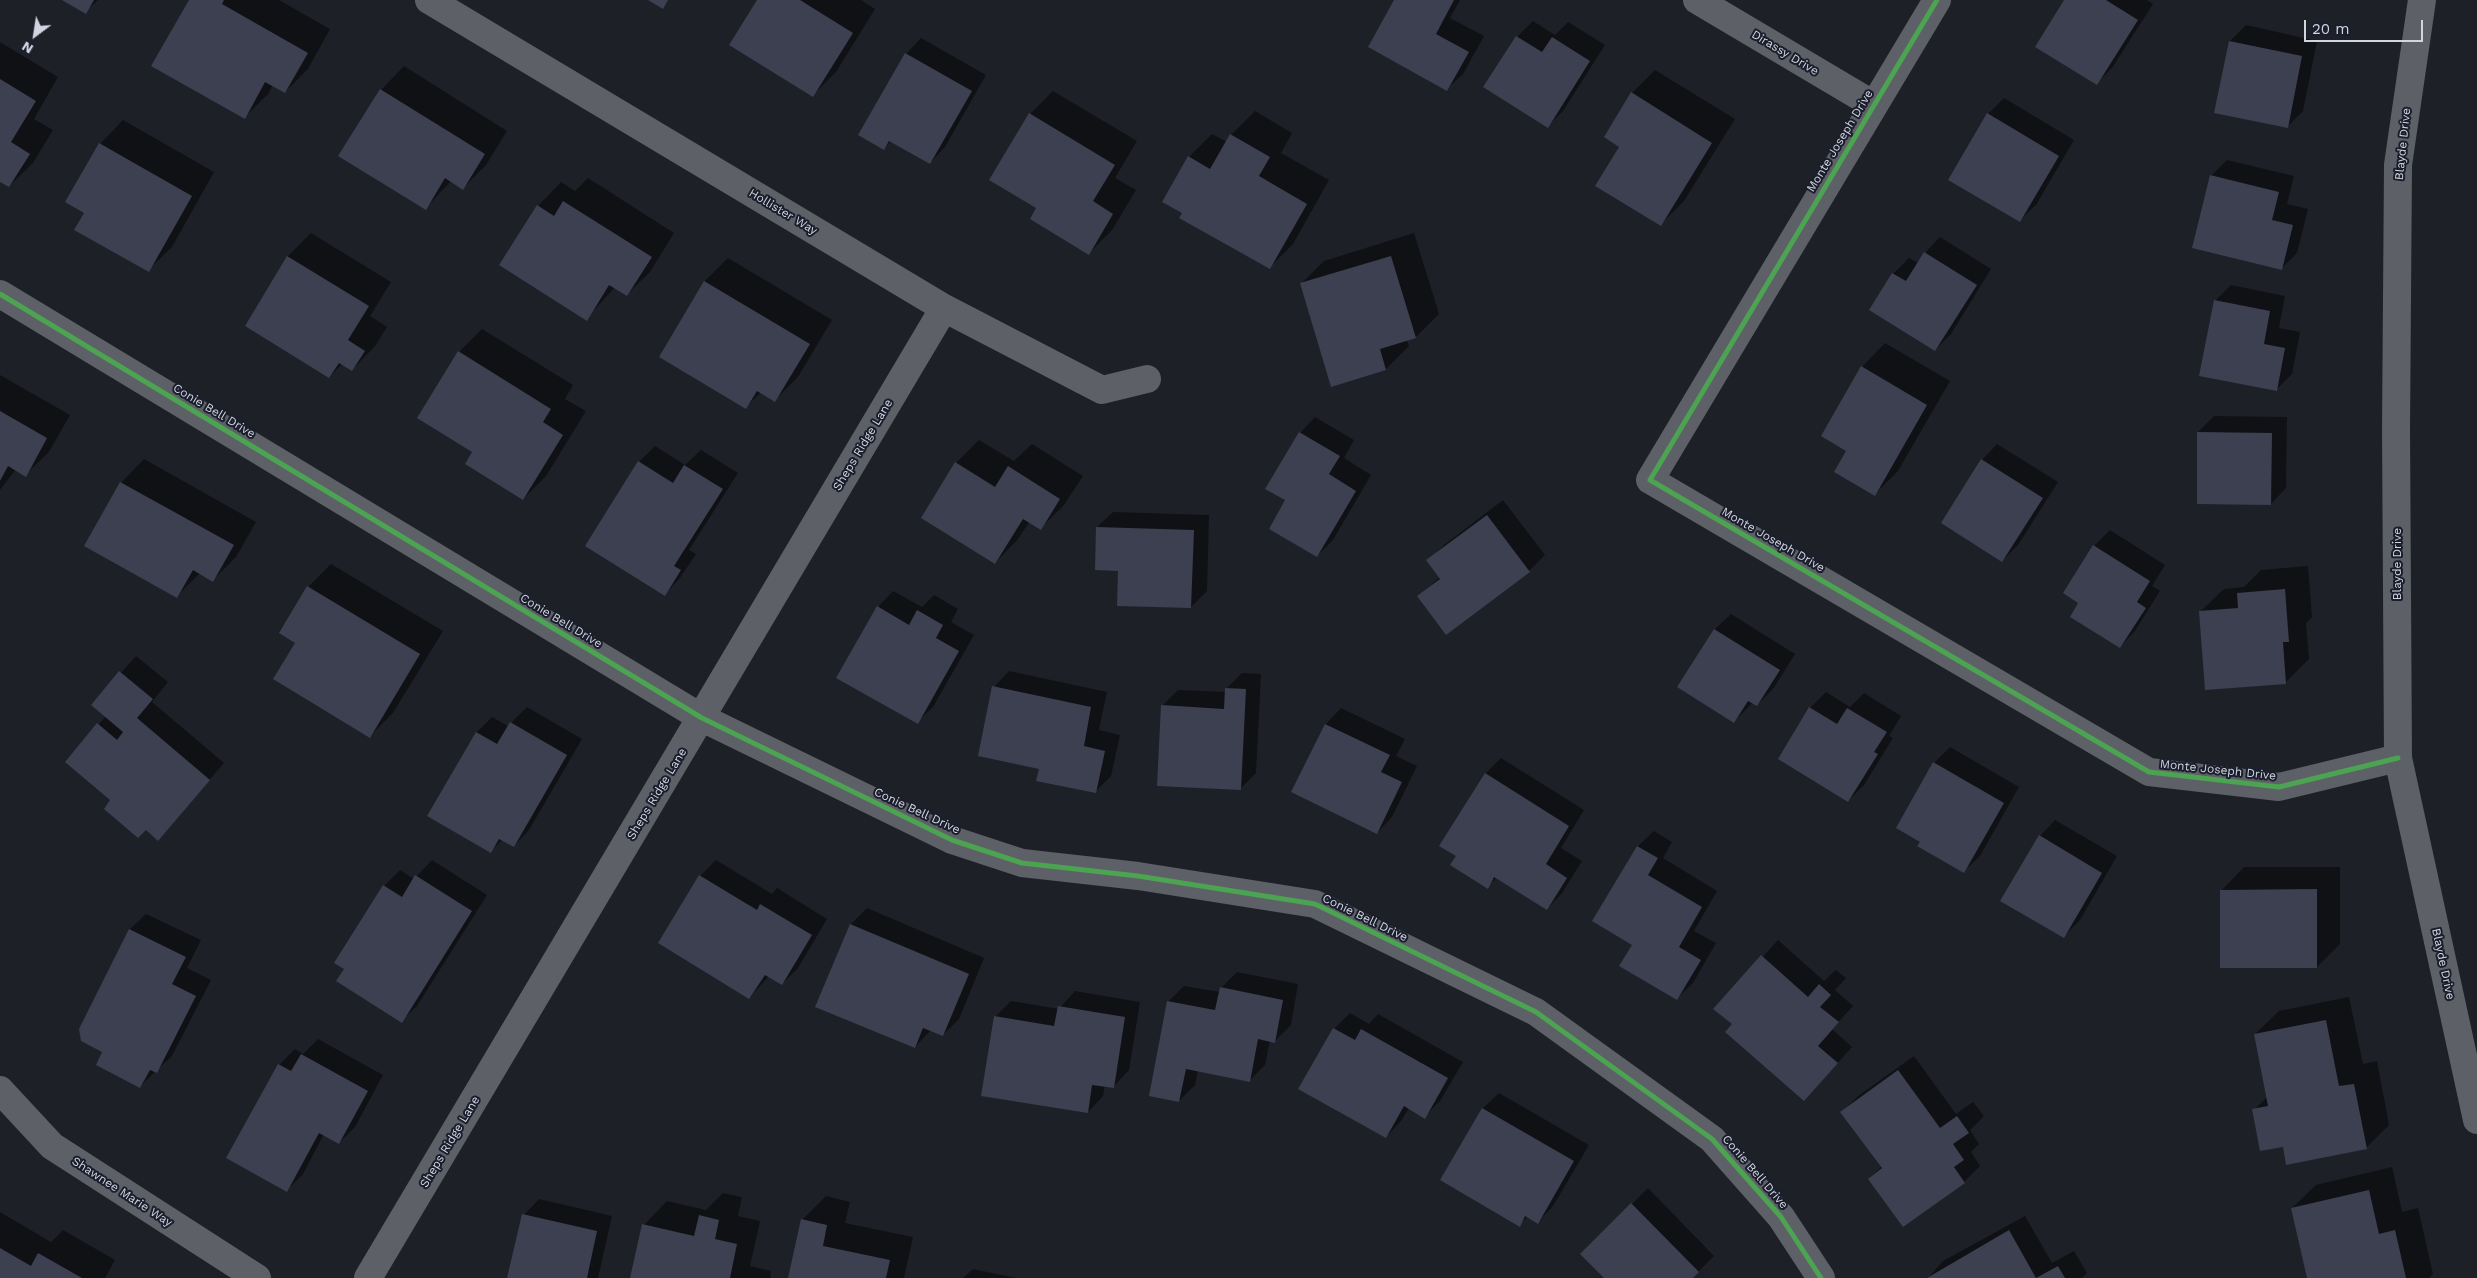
<!DOCTYPE html>
<style>
body{margin:0}
#map{position:relative;width:2477px;height:1278px;overflow:hidden;background:#1e2028;font-family:"Work Sans",sans-serif}
canvas{display:block}
.north{position:absolute;left:10px;top:10px;width:50px;height:50px;-webkit-text-stroke:4px #1a1e2c;paint-order:stroke;rotate:211deg;font-size:14px;font-weight:700;line-height:20px;text-align:center;color:#d2d5df}
.north::after{content:'';display:block;margin:auto;width:18px;height:22px;background:#d2d5df;clip-path:polygon(50% 0,100% 100%,50% 72%,0 100%)}
.scale{position:absolute;left:2304px;top:20px;width:119px;height:22px;box-sizing:border-box;border:2px solid #d2d5df;border-top:0;padding-left:6px;font-size:15px;line-height:18px;white-space:nowrap;color:#d2d5df;-webkit-text-stroke:4px #1a1e2c;paint-order:stroke}
</style>
<div id="map">
<canvas width="2477" height="1278"></canvas>
<div class="north">N</div>
<div class="scale">20 m</div>
</div>
<script>
const ctx = document.querySelector('canvas').getContext('2d');
ctx.lineJoin = 'round';
function paint(path, color) { ctx.fillStyle = color; ctx.fill(path, 'evenodd'); }
const toPath = rows => new Path2D(rows.map(r => 'M' + r).join(''));
function trace(path, color, width, dash) { ctx.strokeStyle = color; ctx.lineWidth = width; ctx.lineCap = dash ? 'butt' : 'round'; ctx.setLineDash(dash || []); ctx.stroke(path); }
function write(font, color, halo, rows, align = 'center') {
  ctx.font = font + ' "Work Sans",sans-serif'; ctx.lineWidth = 4; ctx.setLineDash([]); ctx.textBaseline = 'middle'; ctx.strokeStyle = halo; ctx.fillStyle = color; for (const [text, x, y, turn = 0] of rows) {
    ctx.save(); ctx.translate(x, y); ctx.rotate((+turn || 0) * Math.PI / 180); ctx.textAlign = isNaN(turn) ? turn : align; if (halo) ctx.strokeText(text, 0, 0); ctx.fillText(text, 0, 0); ctx.restore();
  }
}
paint(toPath([
 [65,0,98,0,85,12],
 [190,0,279,0,330,29,308,69,285,92,273,85,268,94,245,117],
 [759,0,861,0,875,9,836,72,813,95],
 [1396,0,1460,0,1450,18,1484,36,1463,74,1447,89],
 [2065,0,2147,0,2153,4,2112,68,2096,84],
 [1533,21,1555,35,1568,22,1605,45,1563,111,1547,127,1517,37],
 [2246,25,2317,41,2303,111,2287,127,2230,41],
 [921,38,986,75,945,147,930,163,891,141,884,149,906,54],
 [0,42,58,77,34,119,53,130,33,163,9,186,0,180],
 [404,66,507,131,486,165,463,188,451,181,425,209,381,90],
 [1655,70,1735,119,1684,201,1661,224,1632,93],
 [1053,91,1137,141,1115,178,1136,190,1112,230,1089,253,1038,208,1030,114],
 [2004,98,2074,140,2036,205,2020,220,1988,114],
 [1255,111,1292,133,1281,153,1329,180,1293,244,1269,268,1184,213,1189,157,1212,134,1227,142,1231,135],
 [123,120,214,172,172,247,148,270,85,212,67,202,100,144],
 [2227,160,2294,176,2287,204,2308,209,2297,253,2281,269,2211,176],
 [588,178,674,233,650,272,626,295,615,287,586,319,538,206,561,182,575,191],
 [311,233,391,282,370,316,387,327,375,346,352,370,342,364,329,377,246,325,288,256],
 [1414,233,1439,314,1416,337,1407,340,1409,346,1386,369,1301,284,1324,261],
 [1940,237,1991,269,1951,334,1935,350,1871,310,1893,274,1909,258,1918,263,1925,253],
 [728,258,832,320,798,377,775,400,761,392,746,407,660,357,705,281],
 [2231,285,2285,296,2279,328,2300,332,2292,374,2276,390,2215,301],
 [482,329,573,385,565,399,586,411,546,476,523,499,474,451,459,352],
 [1885,343,1950,381,1898,471,1875,494,1848,450,1823,435,1862,367],
 [0,375,70,415,49,452,25,475,16,469,0,490],
 [2214,416,2287,417,2286,488,2271,504,2198,432],
 [1315,417,1354,440,1344,458,1371,475,1333,540,1317,556,1287,500,1300,433],
 [979,440,1014,461,1032,444,1083,476,1064,505,1041,528,1030,521,1018,539,995,563,956,463],
 [1997,444,2058,482,2018,545,2002,561,1982,460],
 [655,446,685,465,701,450,738,473,689,550,696,554,680,578,665,594,639,462],
 [144,459,256,522,236,557,213,580,200,573,177,596,121,483],
 [1503,500,1545,555,1529,571,1418,597,1440,577,1428,561,1444,545],
 [1113,512,1209,515,1207,591,1191,607,1119,570,1097,527],
 [2110,530,2165,565,2152,586,2160,591,2135,631,2120,647,2080,602,2064,593,2094,546],
 [331,564,443,631,393,713,370,736,297,642,308,587],
 [2308,566,2312,617,2306,623,2309,659,2286,682,2200,612,2224,589,2244,587,2261,570],
 [893,591,922,607,934,595,958,609,951,622,974,635,933,707,917,722,878,607],
 [1731,614,1795,654,1773,689,1757,705,1753,702,1734,722,1679,687,1715,629],
 [136,656,168,682,152,702,224,763,158,839,67,762,106,716,92,705],
 [1009,671,1107,692,1099,730,1120,735,1111,776,1095,792,1040,768,994,687],
 [1242,673,1261,674,1256,773,1240,789,1162,706,1178,690,1226,692,1226,689],
 [1826,692,1850,707,1864,693,1901,716,1889,736,1893,738,1864,785,1848,801,1810,708],
 [527,707,582,739,529,830,514,846,503,839,490,852,477,732,492,717,508,726],
 [1341,708,1405,739,1396,756,1417,766,1392,817,1377,833,1293,791,1326,724],
 [1950,747,2019,787,1980,856,1964,871,1921,841,1897,827,1934,763],
 [1501,758,1584,810,1561,848,1582,861,1562,893,1547,909,1497,877,1487,887,1458,856,1485,774],
 [2055,820,2117,856,2080,920,2064,936,2040,836],
 [1654,831,1672,842,1663,858,1717,891,1694,931,1716,943,1693,983,1677,998,1634,945,1594,921,1638,846],
 [432,860,487,895,417,1006,401,1021,336,962,384,886,400,870,414,879],
 [716,860,772,894,777,888,827,919,798,968,782,984,769,976,749,998,700,876],
 [2244,867,2340,867,2340,944,2317,967,2221,891],
 [867,908,984,958,959,1019,943,1035,931,1030,915,1047,817,1006,851,924],
 [146,914,201,940,187,968,211,980,172,1056,140,1086,80,1029,130,929],
 [1778,940,1824,981,1836,970,1846,978,1835,990,1853,1006,1832,1029,1852,1047,1804,1100,1733,1024,1715,1009],
 [1237,972,1298,984,1291,1025,1275,1041,1270,1040,1265,1065,1249,1081,1198,1070,1195,1085,1179,1101,1168,1002,1184,986,1220,992,1221,988],
 [1075,991,1140,1002,1129,1070,1114,1086,1105,1085,1103,1096,1088,1112,995,1017,1011,1001,1059,1009],
 [2349,997,2363,1064,2377,1061,2389,1125,2366,1148,2284,1145,2254,1110,2268,1096,2255,1034,2279,1011],
 [1350,1013,1369,1024,1378,1014,1463,1062,1440,1101,1424,1117,1409,1108,1401,1121,1386,1137,1334,1029],
 [318,1039,383,1075,355,1127,339,1143,324,1134,303,1174,287,1190,279,1065,295,1049,303,1054],
 [1914,1056,1956,1114,1973,1102,1984,1116,1970,1130,1979,1144,1971,1152,1980,1166,1964,1182,1869,1179,1882,1166,1842,1112,1858,1096],
 [1499,1093,1589,1145,1553,1206,1538,1222,1528,1216,1519,1225,1441,1180,1483,1108],
 [2392,1167,2402,1212,2418,1208,2433,1274,2429,1278,2308,1278,2292,1208,2316,1185],
 [1648,1188,1714,1256,1692,1278,1605,1278,1582,1254],
 [723,1193,742,1197,738,1216,760,1221,750,1266,771,1271,770,1278,632,1278,644,1225,667,1201,706,1210],
 [826,1196,850,1202,845,1223,913,1237,904,1278,789,1278,802,1220],
 [539,1199,612,1216,598,1278,509,1278,524,1215],
 [0,1212,51,1242,63,1230,115,1260,105,1278,0,1278],
 [2025,1216,2052,1263,2074,1251,2087,1273,2082,1278,1928,1278,1943,1261],
 [973,1269,1016,1278,963,1278]
]), '#0007');
paint(toPath([
 [62,0,94,0,86,14],
 [189,0,224,0,222,4,308,53,285,93,265,82,245,119,151,66],
 [648,0,668,0,663,9],
 [757,0,800,0,853,33,813,97,729,45],
 [1394,0,1454,0,1436,34,1469,52,1447,91,1368,47],
 [2064,0,2106,0,2138,20,2097,85,2035,47],
 [1516,36,1542,52,1552,37,1590,61,1548,128,1483,87],
 [2229,41,2302,56,2288,128,2214,113],
 [905,53,972,91,930,164,889,141,884,150,858,135],
 [0,79,36,101,11,142,30,154,9,187,0,182],
 [380,89,485,154,463,190,445,178,426,210,338,156],
 [1631,92,1712,143,1661,226,1595,186,1619,147,1604,137],
 [1029,113,1115,165,1093,201,1113,214,1089,255,1030,219,1036,208,989,180],
 [1987,113,2059,156,2020,222,1948,180],
 [1230,134,1270,157,1259,176,1307,204,1270,269,1179,218,1182,213,1162,202,1188,156,1210,169],
 [99,143,192,196,149,272,74,230,84,213,65,202],
 [2210,175,2279,192,2272,220,2293,225,2282,270,2192,248],
 [563,201,652,257,627,296,609,285,587,321,499,265,537,205,554,216],
 [1924,252,1977,285,1935,351,1869,310,1892,273,1906,281],
 [287,256,369,306,348,340,365,351,352,371,339,363,329,378,245,326],
 [1391,256,1416,338,1380,349,1386,370,1331,387,1300,283],
 [704,281,810,344,775,402,757,391,746,409,659,357],
 [2214,300,2270,311,2264,344,2285,348,2277,391,2199,376],
 [458,351,551,409,543,422,563,435,523,500,465,464,472,452,417,418],
 [1861,366,1927,405,1875,496,1834,472,1846,451,1821,436],
 [0,411,47,438,26,477,8,466,0,481],
 [1299,432,1340,456,1329,474,1356,491,1317,557,1269,529,1285,500,1265,489],
 [2197,432,2272,433,2271,505,2197,504],
 [1981,459,2043,498,2002,562,1941,523],
 [638,461,673,483,684,465,723,489,674,566,681,570,665,596,585,546],
 [955,462,995,487,1008,466,1060,499,1041,530,1023,519,995,564,921,518],
 [120,482,234,545,213,582,193,570,177,598,84,546],
 [1487,515,1530,572,1446,635,1417,596,1440,579,1426,560],
 [1096,527,1194,530,1191,608,1117,606,1118,571,1095,570],
 [2093,545,2150,581,2137,602,2146,608,2120,648,2070,617,2078,603,2063,593],
 [307,586,420,654,370,738,273,679,295,643,279,633],
 [2285,589,2289,642,2283,642,2286,684,2205,690,2199,611,2238,608,2237,593],
 [877,606,909,625,917,610,943,625,936,638,959,651,918,724,836,678],
 [1714,629,1780,670,1757,706,1748,701,1734,723,1677,687],
 [119,671,153,699,137,718,210,780,158,841,146,830,138,838,104,809,110,800,65,762,97,723,117,740,123,732,91,705],
 [992,686,1091,707,1084,746,1105,751,1096,793,1036,781,1039,769,978,756],
 [1225,688,1246,689,1241,790,1157,786,1161,705,1224,709],
 [1809,707,1837,724,1847,708,1887,732,1874,752,1878,754,1848,802,1778,759],
 [510,722,567,755,514,847,499,839,491,853,427,816,476,732,497,744],
 [1325,724,1390,755,1381,772,1402,782,1377,834,1291,792],
 [1933,762,2004,803,1964,873,1917,846,1920,842,1896,828],
 [1485,773,1569,826,1546,864,1567,878,1547,910,1494,877,1488,889,1450,865,1456,856,1439,846],
 [2039,835,2102,873,2064,938,2000,901],
 [1637,846,1658,858,1648,875,1702,907,1679,947,1701,960,1677,1000,1619,966,1632,945,1592,921],
 [415,875,472,911,402,1023,336,981,344,969,334,963,383,885,402,897],
 [699,875,757,910,760,904,812,935,782,985,765,975,749,999,658,943],
 [2317,889,2317,968,2220,968,2220,890],
 [850,924,969,974,943,1036,923,1028,915,1048,815,1007],
 [129,929,186,957,172,984,196,996,157,1073,150,1070,140,1088,96,1065,102,1052,81,1041,79,1029],
 [1761,955,1808,997,1819,984,1831,995,1820,1007,1839,1022,1818,1046,1838,1063,1804,1101,1725,1032,1732,1024,1713,1009],
 [1220,987,1283,1000,1275,1043,1258,1039,1250,1082,1186,1069,1179,1102,1149,1096,1167,1001,1215,1010],
 [1058,1006,1125,1017,1114,1088,1092,1085,1088,1113,981,1096,994,1016,1054,1026],
 [2326,1020,2339,1086,2354,1084,2367,1149,2286,1165,2283,1147,2260,1151,2252,1109,2268,1106,2254,1034],
 [1333,1028,1355,1040,1361,1029,1448,1078,1425,1119,1404,1106,1386,1138,1298,1089],
 [301,1054,368,1091,339,1144,319,1133,287,1192,226,1158,278,1064,291,1071],
 [1898,1070,1940,1128,1957,1116,1969,1133,1953,1144,1964,1160,1954,1167,1965,1183,1903,1227,1868,1179,1882,1168,1840,1112],
 [1482,1108,1574,1161,1538,1224,1525,1216,1520,1227,1440,1180],
 [2369,1190,2379,1234,2395,1230,2406,1278,2307,1278,2291,1208],
 [1631,1203,1699,1272,1693,1278,1604,1278,1580,1254],
 [522,1214,597,1231,587,1278,507,1278],
 [699,1215,719,1220,715,1239,737,1244,730,1278,630,1278,642,1224,694,1236],
 [801,1219,827,1225,823,1246,890,1260,886,1278,788,1278],
 [2009,1230,2036,1278,2058,1266,2065,1278,1927,1278],
 [0,1248,31,1266,38,1253,82,1278,0,1278]
]), '#3c4050');
trace(toPath([
 [429,0,944,308,1102,390,1147,379],
 [1697,0,1874,105],
 [1937,0,1650,480,2149,772,2279,787,2398,758],
 [2422,0,2398,165,2396,430,2398,758,2477,1120],
 [0,294,702,718,952,840,1022,863,1138,876,1315,904,1536,1012,1712,1139,1781,1217,1821,1278],
 [0,1090,52,1146,257,1278],
 [368,1278,944,308]
]), '#5d6066', 28);
trace(toPath([
 [1937,0,1650,480,2149,772,2279,787,2398,758],
 [0,294,702,718,952,840,1022,863,1138,876,1315,904,1536,1012,1712,1139,1781,1217,1821,1278]
]), '#4ca352', 5);
write('12px', '#d2d5df', '#1a1e2c', [
 ["Dirassy Drive",1785,53,31],
 ["Monte Joseph Drive",1840,141,-59],
 ["Blayde Drive",2403,144,-84],
 ["Hollister Way",783,212,31],
 ["Conie Bell Drive",214,411,31],
 ["Sheps Ridge Lane",863,445,-59],
 ["Monte Joseph Drive",1773,540,30],
 ["Blayde Drive",2397,564,-90],
 ["Conie Bell Drive",561,621,31],
 ["Monte Joseph Drive",2218,770,6],
 ["Sheps Ridge Lane",657,794,-59],
 ["Conie Bell Drive",917,811,25],
 ["Conie Bell Drive",1365,918,26],
 ["Blayde Drive",2443,964,78],
 ["Sheps Ridge Lane",450,1142,-59],
 ["Conie Bell Drive",1755,1172,49],
 ["Shawnee Marie Way",122,1192,33]
]);
</script>
